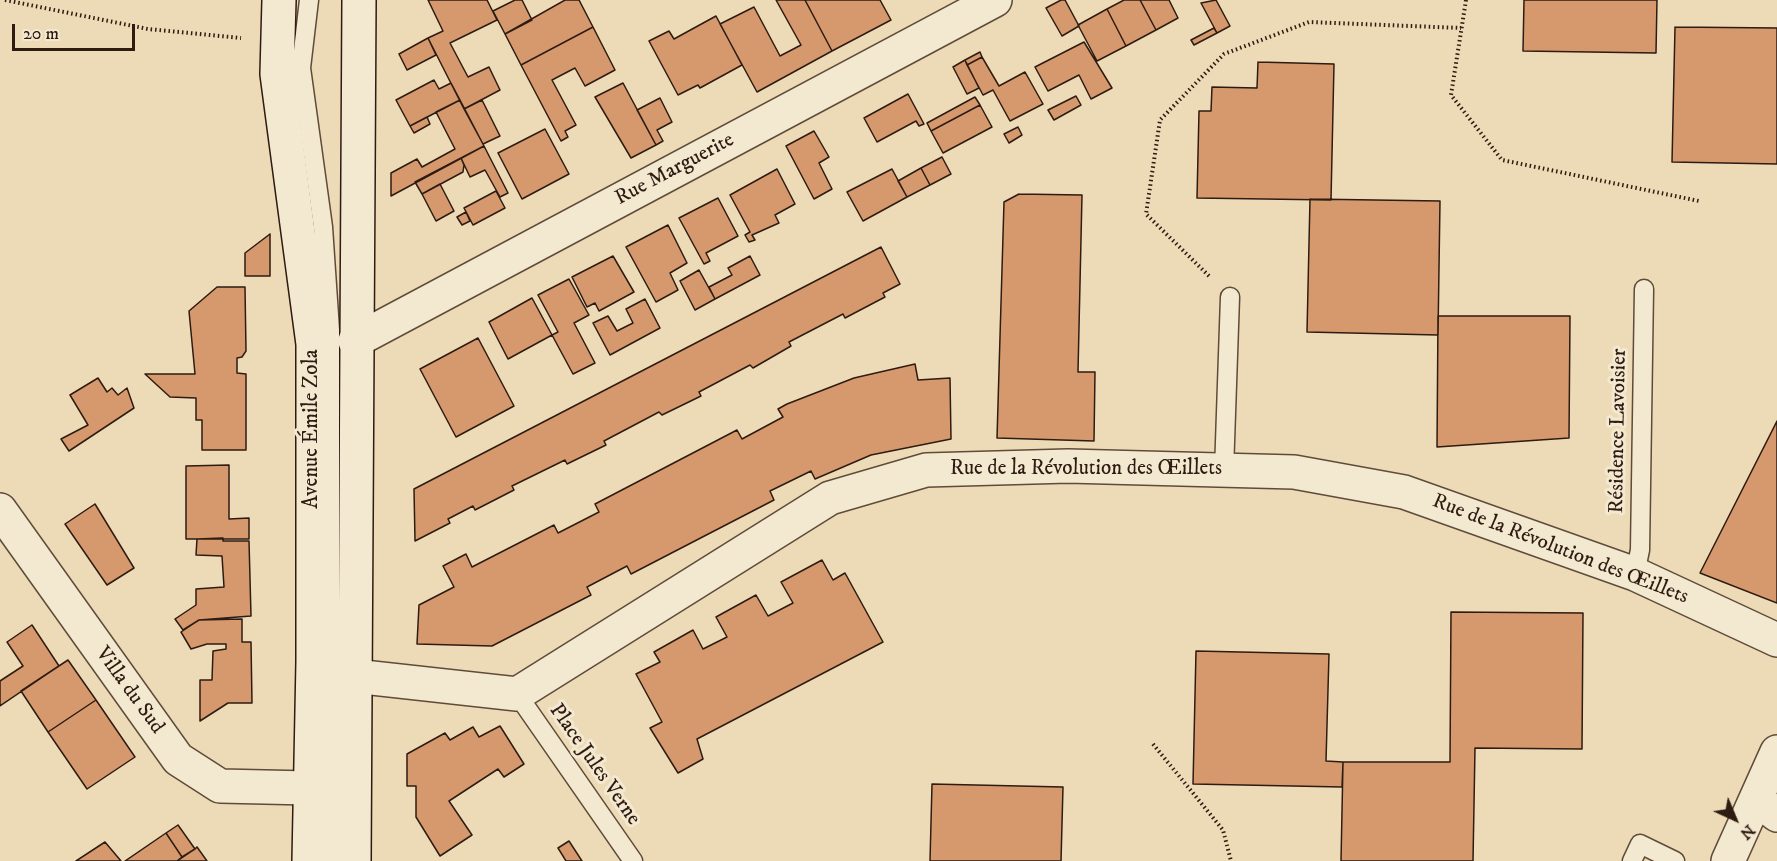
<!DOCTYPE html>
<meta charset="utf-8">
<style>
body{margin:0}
#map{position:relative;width:1777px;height:861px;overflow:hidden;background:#eddbb7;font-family:"IM FELL DW Pica",serif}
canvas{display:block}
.north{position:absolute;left:1705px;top:789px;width:60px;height:60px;-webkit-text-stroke:4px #f3e8d0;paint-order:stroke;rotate:136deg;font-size:16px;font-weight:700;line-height:24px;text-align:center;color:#2e1b11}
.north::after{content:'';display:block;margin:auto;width:21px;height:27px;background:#2e1b11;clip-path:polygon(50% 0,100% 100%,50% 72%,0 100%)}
.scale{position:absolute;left:12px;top:24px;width:123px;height:27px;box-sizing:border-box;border:3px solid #2e1b11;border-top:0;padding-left:8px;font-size:18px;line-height:21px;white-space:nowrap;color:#2e1b11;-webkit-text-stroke:4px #f3e8d0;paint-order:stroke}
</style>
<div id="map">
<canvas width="1777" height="861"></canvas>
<div class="north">N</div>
<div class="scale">20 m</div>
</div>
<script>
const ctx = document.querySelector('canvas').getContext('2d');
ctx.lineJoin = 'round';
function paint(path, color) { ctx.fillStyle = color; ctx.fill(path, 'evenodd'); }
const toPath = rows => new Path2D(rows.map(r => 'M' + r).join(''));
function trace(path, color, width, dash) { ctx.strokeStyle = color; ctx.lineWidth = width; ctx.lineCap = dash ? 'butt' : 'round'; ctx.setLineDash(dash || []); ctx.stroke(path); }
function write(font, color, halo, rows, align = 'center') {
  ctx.font = font + ' "IM FELL DW Pica",serif'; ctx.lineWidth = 6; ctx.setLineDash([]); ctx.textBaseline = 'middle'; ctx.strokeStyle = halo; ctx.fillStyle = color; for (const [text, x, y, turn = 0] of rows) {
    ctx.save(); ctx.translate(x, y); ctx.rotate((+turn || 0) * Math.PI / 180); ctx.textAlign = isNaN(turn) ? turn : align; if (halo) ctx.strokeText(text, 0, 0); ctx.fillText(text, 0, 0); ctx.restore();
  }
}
const building = toPath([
 [428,0,487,0,497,20,450,43,468,77,489,67,500,90,464,109,428,38,443,31,428,0],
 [515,0,522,0,532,20,505,34,493,11,515,0],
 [565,0,579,0,593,27,521,65,505,34,565,0],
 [776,0,805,0,832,51,757,92,720,24,754,7,780,56,801,45,776,0],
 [805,0,880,0,891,20,832,51,805,0],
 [1061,0,1065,0,1079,26,1062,36,1046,8,1061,0],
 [1124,0,1140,0,1156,30,1126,46,1107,9,1124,0],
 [1140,0,1169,0,1178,18,1156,30,1140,0],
 [1216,0,1230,26,1217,33,1201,3,1216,0],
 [1524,0,1657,0,1656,53,1523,51,1524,0],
 [1107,9,1126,46,1097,61,1078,25,1107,9],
 [716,16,742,65,700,88,698,85,678,95,649,41,669,31,674,39,716,16],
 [593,27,615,70,585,86,575,68,552,80,576,125,565,131,568,137,561,141,521,65,593,27],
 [1675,27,1777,28,1777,164,1672,162,1675,27],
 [1214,28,1217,33,1194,45,1191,40,1214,28],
 [428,38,436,55,407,70,399,54,428,38],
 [1084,42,1112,88,1091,99,1079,75,1048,91,1035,67,1084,42],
 [980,52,982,57,967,65,965,60,980,52],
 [982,57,999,86,1025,72,1043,104,1010,121,993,90,983,95,967,65,982,57],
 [965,60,979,88,967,94,953,67,965,60],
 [1258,62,1334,64,1331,200,1197,198,1199,111,1211,111,1212,87,1257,88,1258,62],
 [434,80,439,89,451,83,460,100,410,126,396,100,434,80],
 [623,83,656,145,631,158,595,97,623,83],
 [908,94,924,124,919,126,916,121,877,142,864,118,908,94],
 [1076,96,1081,105,1054,120,1048,110,1076,96],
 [975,97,980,105,931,131,927,123,975,97],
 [660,98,672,122,657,130,663,141,656,145,637,110,660,98],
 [460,100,484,146,391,196,391,173,417,159,422,167,455,149,436,112,460,100],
 [482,100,500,136,483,144,464,109,482,100],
 [980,105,992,127,943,153,931,131,980,105],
 [427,117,430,124,414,133,410,126,427,117],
 [1018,127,1022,135,1009,143,1004,134,1018,127],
 [545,129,569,174,522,199,498,153,545,129],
 [814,131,829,157,819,163,832,189,814,199,786,146,814,131],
 [484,146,508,193,500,197,485,170,470,177,461,158,484,146],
 [942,157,951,174,930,185,921,168,942,157],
 [461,158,464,165,463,172,422,194,415,182,461,158],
 [921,168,930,185,907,197,898,181,921,168],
 [777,169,795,204,775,215,779,223,752,235,755,240,749,242,745,235,750,232,730,195,777,169],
 [892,169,907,197,863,221,847,192,892,169],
 [440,184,454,211,436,221,422,194,440,184],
 [496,191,505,208,473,225,464,208,496,191],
 [1019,194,1082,195,1078,372,1095,372,1094,441,997,438,1004,202,1019,194],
 [718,198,738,236,706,253,710,261,704,264,679,218,718,198],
 [1310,199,1440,201,1438,335,1307,332,1310,199],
 [466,212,470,221,462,225,457,217,466,212],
 [668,225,687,263,670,273,678,290,656,302,626,247,668,225],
 [270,234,270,276,245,276,245,253,270,234],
 [881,247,900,284,883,293,885,297,845,318,843,314,789,342,791,346,753,368,750,365,699,392,701,396,662,415,659,412,604,441,606,445,567,464,565,460,512,486,514,490,475,510,473,506,448,519,450,523,415,541,414,489,881,247],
 [613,256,634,292,599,311,595,303,587,307,572,277,613,256],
 [750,256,760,275,715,299,709,287,732,275,728,268,750,256],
 [699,270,715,299,695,310,680,281,699,270],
 [569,279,589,315,574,323,595,363,573,374,552,335,558,332,538,295,569,279],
 [217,287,245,287,246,351,242,357,237,358,237,373,246,374,246,450,202,450,202,420,196,420,196,398,170,397,145,374,195,374,189,311,217,287],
 [532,298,552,335,508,359,489,322,532,298],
 [645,299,660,328,610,355,593,323,608,316,617,331,633,323,626,309,645,299],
 [1438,316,1570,316,1569,438,1437,447,1438,316],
 [478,338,514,406,456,437,420,369,478,338],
 [915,364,918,380,950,378,951,439,871,455,815,479,811,471,770,491,774,500,631,574,627,566,587,587,591,595,492,646,417,644,419,605,454,587,443,566,466,554,472,567,554,525,558,533,599,512,595,504,737,430,742,439,783,417,778,409,787,404,854,378,915,364],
 [98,378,107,392,112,388,118,395,127,388,134,408,69,451,61,439,88,425,70,395,98,378],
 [1777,421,1777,603,1700,573,1777,421],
 [229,465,229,519,249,518,249,539,186,539,186,466,229,465],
 [95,504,134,568,107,585,65,524,95,504],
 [223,538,223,541,249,541,251,616,199,620,183,630,175,619,196,605,196,589,224,587,222,556,196,555,197,539,223,538],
 [822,560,833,580,845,573,883,642,697,739,703,759,678,773,650,728,662,722,636,674,660,662,654,652,693,630,703,649,727,637,716,617,756,595,768,616,793,603,781,582,822,560],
 [1451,612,1583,613,1582,749,1475,748,1473,861,1341,861,1343,762,1450,762,1451,612],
 [242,619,242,642,251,642,252,703,228,703,200,721,200,680,212,680,213,651,226,649,226,644,207,644,191,649,181,632,199,620,242,619],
 [32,625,59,666,0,706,0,681,23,666,7,642,32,625],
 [1196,651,1329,654,1326,761,1343,762,1342,787,1193,784,1196,651],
 [68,660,96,700,48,732,21,691,68,660],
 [96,700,135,757,87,789,48,732,96,700],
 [500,726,524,764,504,777,498,769,449,801,472,835,440,856,416,817,416,786,407,786,407,754,445,733,450,740,473,727,479,737,500,726],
 [932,784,1063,787,1061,861,930,861,932,784],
 [178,825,195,849,182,857,166,833,178,825],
 [166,833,182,857,177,861,125,861,166,833],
 [569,841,582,861,566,861,558,848,569,841],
 [105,842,121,861,76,861,105,842],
 [197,847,207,861,177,861,195,849,197,847]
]);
paint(building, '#d6996e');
trace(building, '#2e1b11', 1.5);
const lane = toPath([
 [309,0,301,68,323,227,330,330,330,861],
 [1224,471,1230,297],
 [1635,574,1640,550,1644,289],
 [517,694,633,861],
 [1632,861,1640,844,1675,861]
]);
const street = toPath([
 [355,341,995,0],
 [0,510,178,759,220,786,309,788],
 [354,676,517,694,830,498,926,470,1068,466,1294,472,1404,492,1635,574,1777,640],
 [1756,799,1777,815],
 [1728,861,1777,752]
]);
const secondary = toPath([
 [279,0,277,74,313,344,313,661,309,861],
 [354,861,359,0]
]);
trace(lane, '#5e4b3a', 21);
trace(street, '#5e4b3a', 36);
trace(secondary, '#2e1b11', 36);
trace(toPath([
 [5,0,148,29,241,38],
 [1466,0,1451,95,1502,160,1699,201],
 [1209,276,1146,214,1160,120,1224,54,1309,22,1461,28],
 [1153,744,1223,830,1231,861]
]), '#2e1b11', 4, [1.5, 3]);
trace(lane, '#f3e8d0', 18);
trace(street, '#f3e8d0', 33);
trace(secondary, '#f3e8d0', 33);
write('21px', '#2e1b11', '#f3e8d0', [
 ["Rue Marguerite",675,170,-28],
 ["Avenue Émile Zola",313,429,-90],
 ["Résidence Lavoisier",1619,431,-89],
 ["Rue de la Révolution des Œillets",1086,470],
 ["Rue de la Révolution des Œillets",1560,550,21],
 ["Villa du Sud",129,691,54],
 ["Place Jules Verne",594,765,55]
]);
</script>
